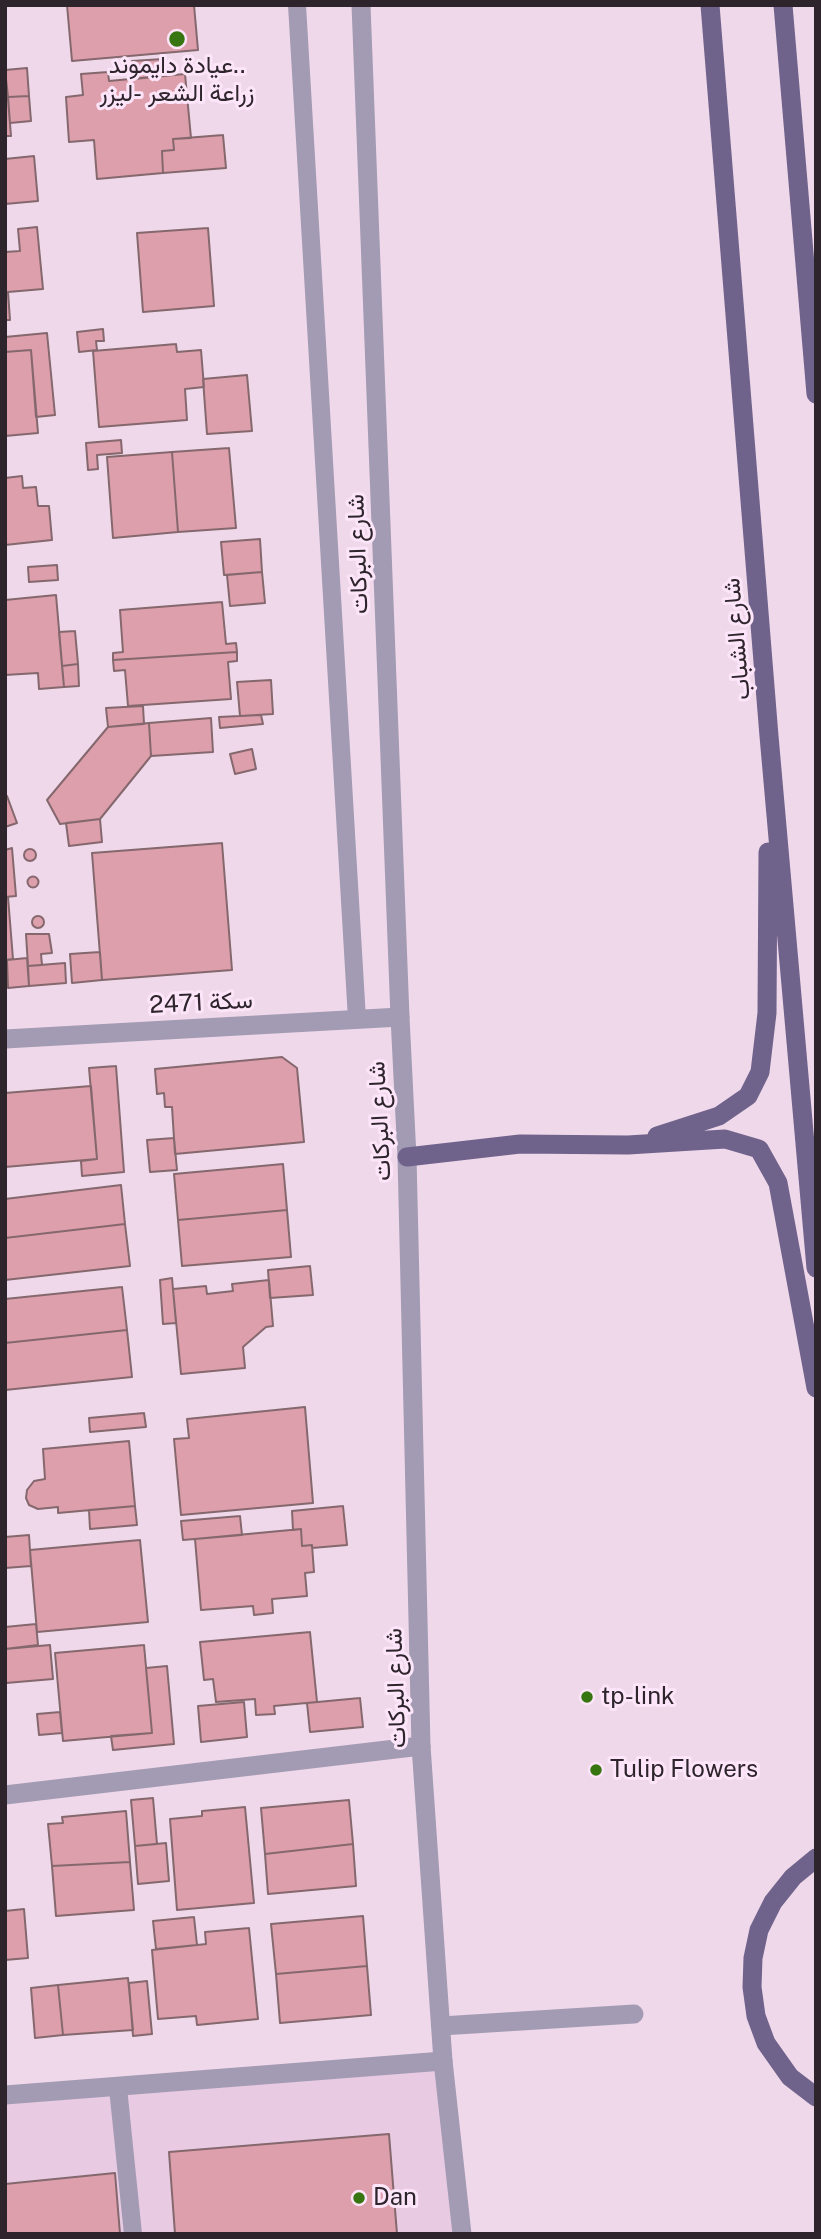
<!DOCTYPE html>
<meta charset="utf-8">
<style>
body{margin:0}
#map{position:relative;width:821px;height:2239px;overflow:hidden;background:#f0d8eb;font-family:"Public Sans",sans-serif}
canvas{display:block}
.frame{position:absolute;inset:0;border:7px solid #2d242c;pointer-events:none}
</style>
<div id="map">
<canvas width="821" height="2239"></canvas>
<div class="frame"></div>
</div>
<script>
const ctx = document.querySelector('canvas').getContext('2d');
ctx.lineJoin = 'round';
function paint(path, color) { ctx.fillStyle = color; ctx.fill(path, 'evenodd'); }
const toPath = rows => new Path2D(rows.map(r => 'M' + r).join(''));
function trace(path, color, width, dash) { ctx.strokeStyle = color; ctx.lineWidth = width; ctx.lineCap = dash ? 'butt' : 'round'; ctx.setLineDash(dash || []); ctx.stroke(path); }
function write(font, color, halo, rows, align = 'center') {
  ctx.font = font + ' "Public Sans",Vazirmatn,sans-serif'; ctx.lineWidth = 6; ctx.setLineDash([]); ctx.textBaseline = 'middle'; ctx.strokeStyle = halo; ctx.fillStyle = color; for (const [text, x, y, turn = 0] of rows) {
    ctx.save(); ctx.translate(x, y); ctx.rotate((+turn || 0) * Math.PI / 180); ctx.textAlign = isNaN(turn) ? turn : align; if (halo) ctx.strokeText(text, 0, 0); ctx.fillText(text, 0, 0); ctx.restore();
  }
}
paint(toPath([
 [443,2061,464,2234,5,2234,5,2096]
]), '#e8cae3');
const building = toPath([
 [67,5,194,5,198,50,72,61,67,5],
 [163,59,165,76,134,79,132,61,163,59],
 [27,68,29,96,8,97,5,70,27,68],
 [108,72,109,81,185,74,191,138,173,139,174,150,162,151,163,173,97,179,94,140,69,142,66,97,83,95,81,74,108,72],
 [7,87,11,136,5,136,5,88,7,87],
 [29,96,31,121,10,123,8,97,29,96],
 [223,135,226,168,163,173,162,151,174,150,173,139,223,135],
 [34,156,38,201,5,204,5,159,34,156],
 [37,227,43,289,8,292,10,320,5,320,5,252,20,251,18,229,37,227],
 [208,228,214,306,143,312,137,233,208,228],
 [103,329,104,341,96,341,97,350,79,352,77,332,103,329],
 [47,333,55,415,36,417,31,350,5,352,5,337,47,333],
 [176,344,177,352,201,350,204,387,185,389,187,420,99,427,93,351,176,344],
 [31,350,38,433,5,436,5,352,31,350],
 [247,375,252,431,207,434,203,379,247,375],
 [121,440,122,453,97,455,98,469,88,470,86,443,121,440],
 [229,448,236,528,178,532,172,452,229,448],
 [172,452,178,532,113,538,107,457,172,452],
 [22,476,23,488,36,487,38,506,49,506,52,540,5,545,5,478,22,476],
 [260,539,262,572,224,575,221,542,260,539],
 [57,565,58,580,29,582,28,567,57,565],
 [262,572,265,603,230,606,227,575,262,572],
 [56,595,64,687,39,689,38,673,5,675,5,600,56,595],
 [222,602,226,644,236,643,237,652,113,660,113,653,123,652,120,610,222,602],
 [75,631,78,664,62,666,59,632,75,631],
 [237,652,237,661,228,662,231,699,128,706,125,670,114,671,113,660,237,652],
 [78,664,79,686,64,687,62,666,78,664],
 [271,680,273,714,240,716,237,682,271,680],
 [143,706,144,724,108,727,106,708,143,706],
 [261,715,263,724,220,728,219,717,261,715],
 [211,718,213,752,151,756,149,723,211,718],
 [149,723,151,756,100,819,60,824,47,800,108,727,149,723],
 [252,749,256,769,235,774,230,754,252,749],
 [7,796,17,823,5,827,5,797,7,796],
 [100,819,102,842,69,846,66,823,100,819],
 [222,843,232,970,102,980,92,853,222,843],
 [12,848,16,896,5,897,5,850,12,848],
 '24 855a6 6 0 1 1 12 0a6 6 0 1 1-12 0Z',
 '27.5 882a5.5 5.5 0 1 1 11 0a5.5 5.5 0 1 1-11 0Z',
 [5,897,8,897,13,959,5,960,5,897],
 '32 922a6 6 0 1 1 12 0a6 6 0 1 1-12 0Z',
 [26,934,49,934,52,953,41,954,42,965,28,966,26,934],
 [100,952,102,980,72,983,70,954,100,952],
 [27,958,29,986,8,988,7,960,27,958],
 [65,963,66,983,29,986,28,966,65,963],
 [282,1057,297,1068,304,1142,175,1154,172,1107,165,1107,164,1093,157,1094,155,1069,282,1057],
 [116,1066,124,1172,82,1176,81,1161,97,1159,89,1068,116,1066],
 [91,1086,97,1159,5,1167,5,1093,91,1086],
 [174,1138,177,1170,150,1172,147,1140,174,1138],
 [283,1164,287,1210,178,1220,174,1174,283,1164],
 [121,1185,125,1224,5,1238,5,1199,121,1185],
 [287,1210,291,1257,182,1266,178,1220,287,1210],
 [125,1224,130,1266,5,1280,5,1238,125,1224],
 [310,1266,313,1295,270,1298,268,1270,310,1266],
 [172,1278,176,1323,163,1324,160,1280,172,1278],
 [269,1280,273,1326,266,1327,243,1347,245,1368,181,1374,173,1289,206,1286,207,1294,233,1291,232,1284,269,1280],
 [122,1287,127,1330,5,1343,5,1299,122,1287],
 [127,1330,132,1377,5,1390,5,1343,127,1330],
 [305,1407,313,1503,181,1515,174,1439,189,1438,187,1419,305,1407],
 [144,1413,146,1427,90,1432,89,1418,144,1413],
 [129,1441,135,1506,58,1513,58,1507,38,1509,29,1505,26,1498,27,1490,34,1481,45,1479,43,1449,129,1441],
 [135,1506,137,1525,90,1529,89,1510,135,1506],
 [343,1506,347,1545,312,1548,312,1545,302,1546,301,1529,293,1530,292,1511,343,1506],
 [240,1516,242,1535,183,1540,181,1521,240,1516],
 [301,1529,302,1546,312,1545,314,1572,305,1573,307,1596,272,1599,273,1613,254,1615,253,1606,201,1610,195,1539,301,1529],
 [29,1535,31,1566,5,1568,5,1537,29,1535],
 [140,1540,148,1622,37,1632,30,1550,140,1540],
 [36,1624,38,1645,5,1649,5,1627,36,1624],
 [310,1632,317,1702,274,1706,275,1714,256,1715,255,1699,216,1702,213,1679,204,1680,200,1642,310,1632],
 [50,1645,53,1679,6,1683,5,1649,50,1645],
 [144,1645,152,1733,63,1741,55,1653,144,1645],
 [167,1666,174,1744,113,1750,111,1736,152,1733,146,1668,167,1666],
 [360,1698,363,1727,310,1732,307,1703,360,1698],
 [244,1702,247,1737,201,1742,198,1706,244,1702],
 [60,1712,62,1733,39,1735,37,1714,60,1712],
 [153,1798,157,1844,135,1846,131,1800,153,1798],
 [349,1800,353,1844,265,1854,261,1808,349,1800],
 [245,1807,254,1903,177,1910,170,1819,202,1816,202,1811,245,1807],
 [126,1811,130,1862,52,1866,48,1824,63,1823,62,1817,126,1811],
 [166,1843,169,1881,138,1884,135,1846,166,1843],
 [353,1844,356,1886,268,1894,265,1854,353,1844],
 [130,1862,134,1910,56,1916,52,1866,130,1862],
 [24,1909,28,1958,5,1960,5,1911,24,1909],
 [363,1916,367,1966,276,1974,271,1924,363,1916],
 [194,1917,197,1945,156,1949,153,1921,194,1917],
 [249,1928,258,2019,197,2025,196,2016,158,2019,152,1950,206,1944,205,1932,249,1928],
 [367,1966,371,2015,280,2023,276,1974,367,1966],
 [128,1978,133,2030,63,2035,58,1985,128,1978],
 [147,1981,152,2034,133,2036,129,1983,147,1981],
 [58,1985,63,2035,35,2038,31,1988,58,1985],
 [389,2134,397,2234,175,2234,169,2152,389,2134],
 [115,2173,120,2234,5,2234,5,2184,115,2173]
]);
paint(building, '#de9fac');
trace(building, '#84686d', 2);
trace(toPath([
 [297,5,357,1019],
 [118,2088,133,2234]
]), '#a29bb3', 18);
trace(toPath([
 [5,1039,400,1017],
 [5,1795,421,1746],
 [441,2026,634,2014],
 [5,2095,443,2061]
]), '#a29bb3', 19);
trace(toPath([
 [361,5,400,1017,407,1157,421,1746,443,2061,462,2234]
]), '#a29bb3', 19);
trace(toPath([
 [710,5,769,736,816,1268],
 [783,5,816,394],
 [657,1136,719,1116,748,1096,760,1072,767,1013,768,852],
 [407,1157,520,1144,628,1145,725,1139,759,1149,778,1183,816,1388],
 [816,1858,793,1877,773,1902,759,1930,753,1958,752,1987,756,2016,766,2043,790,2077,816,2097]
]), '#6f628b', 19);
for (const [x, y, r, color] of [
 [177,39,9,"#36750f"],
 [587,1697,7,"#36750f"],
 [596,1770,7,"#36750f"],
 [359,2198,7,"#36750f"]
]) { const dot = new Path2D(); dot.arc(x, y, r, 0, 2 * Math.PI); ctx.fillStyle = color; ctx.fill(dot); trace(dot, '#fde5f9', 2.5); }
write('24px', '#2d242c', '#fde5f9', [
 ["عيادة دايموند..",177,66,"center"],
 ["زراعة الشعر -ليزر",177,94,"center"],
 ["tp-link",601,1697],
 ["Tulip Flowers",610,1770],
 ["Dan",373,2198]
], 'left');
write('24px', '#2d242c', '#fde5f9', [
 ["شارع البركات",358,554,-92],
 ["شارع الشباب",737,639,-95],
 ["سكة 2471",201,1003,-3],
 ["شارع البركات",380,1121,-93],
 ["شارع البركات",396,1688,-92]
]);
</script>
